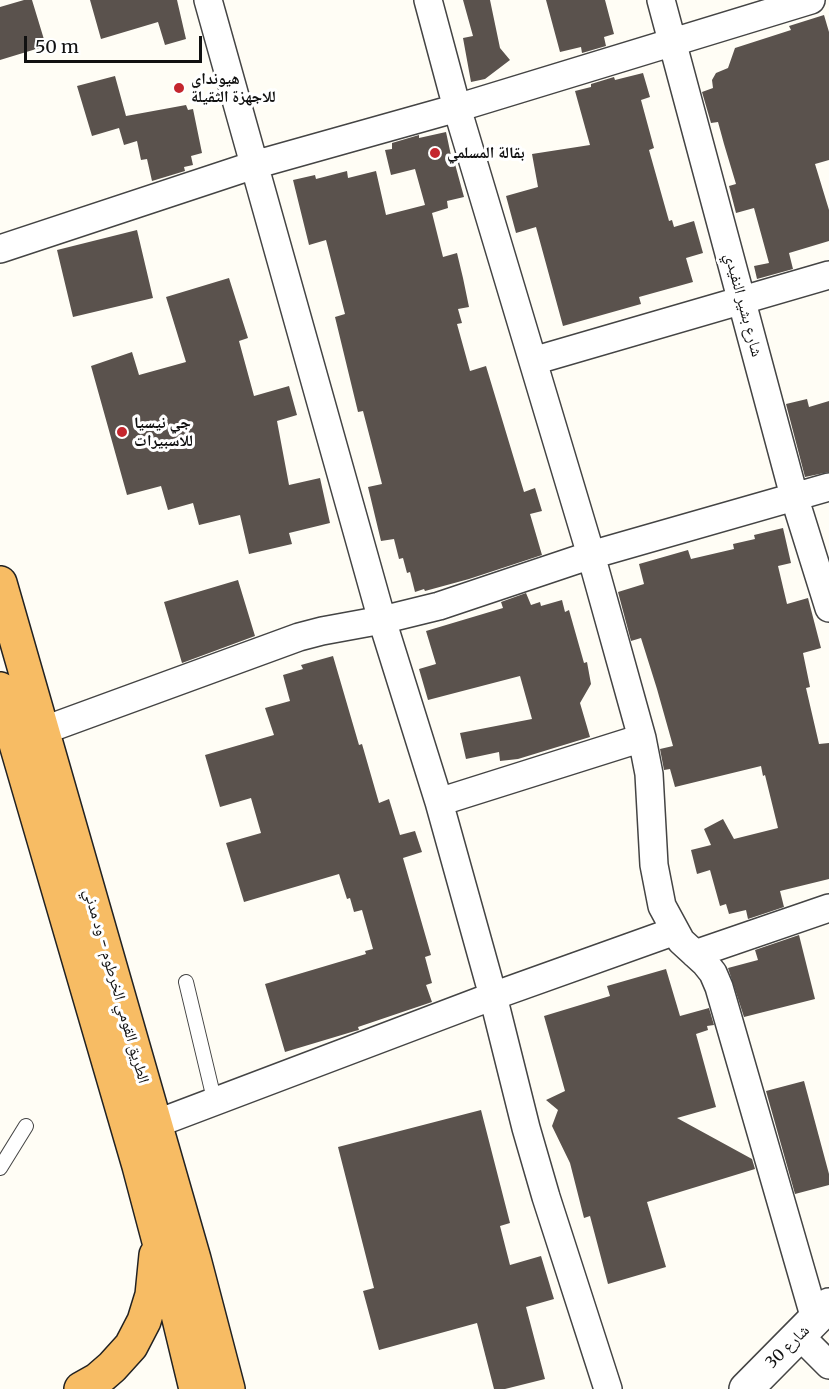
<!DOCTYPE html>
<meta charset="utf-8">
<style>
body{margin:0}
#map{position:relative;width:829px;height:1389px;overflow:hidden;background:#fffdf5;font-family:Merriweather,serif}
canvas{display:block}
.scale{position:absolute;left:24px;top:36px;width:178px;height:27px;box-sizing:border-box;border:3px solid #111;border-top:0;padding-left:8px;font-size:18px;line-height:21px;white-space:nowrap;color:#111;-webkit-text-stroke:4px #fff;paint-order:stroke}
</style>
<div id="map">
<canvas width="829" height="1389"></canvas>
<div class="scale">50 m</div>
</div>
<script>
const ctx = document.querySelector('canvas').getContext('2d');
ctx.lineJoin = 'round';
function paint(path, color) { ctx.fillStyle = color; ctx.fill(path, 'evenodd'); }
const toPath = rows => new Path2D(rows.map(r => 'M' + r).join(''));
function trace(path, color, width, dash) { ctx.strokeStyle = color; ctx.lineWidth = width; ctx.lineCap = dash ? 'butt' : 'round'; ctx.setLineDash(dash || []); ctx.stroke(path); }
function write(font, color, halo, rows, align = 'center') {
  ctx.font = font + ' Merriweather,"Noto Naskh Arabic",serif'; ctx.lineWidth = 6; ctx.setLineDash([]); ctx.textBaseline = 'middle'; ctx.strokeStyle = halo; ctx.fillStyle = color; for (const [text, x, y, turn = 0] of rows) {
    ctx.save(); ctx.translate(x, y); ctx.rotate((+turn || 0) * Math.PI / 180); ctx.textAlign = isNaN(turn) ? turn : align; if (halo) ctx.strokeText(text, 0, 0); ctx.fillText(text, 0, 0); ctx.restore();
  }
}
paint(toPath([
 [24,0,32,0,46,46,0,60,0,7],
 [90,0,177,0,186,39,165,45,158,22,101,39],
 [463,0,490,0,500,48,510,60,485,79,471,82,463,38,473,36],
 [546,0,605,0,614,34,604,37,606,46,582,53,581,47,560,52],
 [824,15,829,32,829,160,815,164,829,210,829,241,789,253,793,269,757,279,754,266,769,263,754,208,736,213,729,186,736,184,724,144,718,122,711,123,702,92,713,88,712,80,716,73,728,68,735,48,791,30,789,26],
 [643,73,650,97,641,100,654,148,649,150,669,221,672,220,674,227,694,221,703,253,686,258,693,282,639,297,641,304,563,326,536,227,516,233,506,196,538,187,532,154,590,145,575,91,591,87,591,84,614,77,615,80],
 [115,76,126,116,186,105,188,110,193,109,202,153,191,156,193,165,184,167,185,171,152,181,147,159,141,160,137,141,124,145,119,128,92,136,77,86],
 [446,132,453,165,455,164,464,197,447,201,448,208,432,213,443,257,457,253,463,278,469,307,458,309,462,323,457,324,470,371,486,366,524,492,535,488,542,511,530,514,542,555,469,579,425,591,424,589,415,592,410,572,407,573,403,558,399,559,394,539,381,541,368,487,382,484,363,411,358,412,335,317,345,314,326,240,309,245,293,180,315,175,316,179,347,171,348,178,376,171,386,215,425,205,415,169,391,175,385,150,392,149,392,143,419,135,419,138],
 [137,230,153,298,73,317,57,250],
 [229,278,248,338,239,341,254,396,289,386,297,415,277,421,289,485,320,478,330,523,289,533,292,544,249,554,240,515,199,525,193,503,168,510,161,486,127,495,91,366,132,352,139,375,186,362,166,297],
 [807,399,809,407,829,401,829,472,805,477,786,404],
 [783,528,791,563,778,566,787,604,808,598,821,648,803,653,810,687,806,688,819,744,829,743,829,879,780,891,784,907,748,919,746,910,729,914,726,904,720,906,710,870,697,874,691,850,711,845,704,829,723,819,734,839,778,828,765,775,763,776,761,766,675,787,670,769,664,770,660,749,673,746,657,689,641,638,631,641,618,592,644,584,639,564,688,550,691,559,734,549,733,544,755,539,754,535],
 [238,580,255,636,182,663,164,602],
 [526,593,531,605,540,602,541,606,562,600,565,612,569,610,584,663,587,662,591,684,580,703,590,737,518,759,500,761,499,752,466,759,460,733,532,719,520,676,428,700,419,669,436,664,426,631,503,608,501,602],
 [333,656,359,745,362,744,379,803,389,799,400,835,415,831,422,852,403,858,431,955,425,957,432,983,426,985,432,1002,358,1027,359,1030,355,1031,285,1052,265,984,366,954,365,951,373,949,362,910,354,912,350,898,347,899,339,874,244,902,226,843,261,833,251,798,220,807,205,755,274,735,265,708,290,701,283,675,303,669,301,665],
 [799,935,815,999,744,1017,728,968,758,960,755,950],
 [666,969,680,1016,709,1008,714,1025,707,1026,708,1030,696,1034,716,1107,677,1118,752,1159,755,1169,647,1202,666,1267,608,1284,590,1216,584,1218,570,1163,552,1126,558,1110,546,1100,565,1091,544,1016,610,996,607,986],
 [804,1081,829,1174,829,1185,795,1194,766,1091],
 [481,1110,510,1223,500,1226,510,1265,541,1256,554,1299,526,1307,545,1379,505,1389,494,1389,477,1323,379,1350,363,1291,374,1288,338,1147]
]), '#5a524d');
const service = toPath([
 [186,982,215,1103],
 [0,1168,26,1126]
]);
const minor = toPath([
 [208,0,382,620,439,802,493,996,526,1128,546,1197,608,1389],
 [428,0,457,108,591,555,642,738,649,774,654,865,662,906,681,941,705,963,713,973,719,987,815,1319],
 [661,0,794,496,829,608],
 [0,249,254,165,457,108,811,0],
 [533,361,829,275],
 [42,731,299,637,322,631,382,620,439,606,591,555,829,487],
 [439,802,642,738],
 [695,954,829,908],
 [155,1124,493,996,675,931],
 [800,1336,829,1365]
]);
const tertiary = toPath([
 [746,1389,829,1305]
]);
const trunk = toPath([
 [0,583,194,1259,228,1389],
 [0,689,139,1166,174,1298,196,1389],
 [81,1389,97,1380,112,1367,131,1346,144,1321,152,1295,156,1255]
]);
trace(service, '#444', 16);
trace(minor, '#444', 30);
trace(tertiary, '#444', 36);
trace(trunk, '#222', 36);
trace(service, '#fff', 14);
trace(minor, '#fff', 27);
trace(tertiary, '#fff', 33);
trace(trunk, '#f7bc64', 33);
for (const [x, y, r, color] of [
 [179,88,6,"#c4262e"],
 [435,153,6,"#c4262e"],
 [122,432,6,"#c4262e"]
]) { const dot = new Path2D(); dot.arc(x, y, r, 0, 2 * Math.PI); ctx.fillStyle = color; ctx.fill(dot); trace(dot, '#fff', 2); }
write('bold 16px', '#111', '#fff', [
 ["هيونداي",191,79],
 ["للاجهزة الثقيلة",191,97],
 ["بقالة المسلمي",447,153],
 ["جي نيسيا",134,423],
 ["للاسبيرات",134,441]
], 'left');
write('16px', '#111', '#fff', [
 ["شارع بشير النفيدي",743,305,75],
 ["الطريق القومي الخرطوم - ود مدني",116,986,74],
 ["شارع 30",788,1347,-45]
]);
</script>
